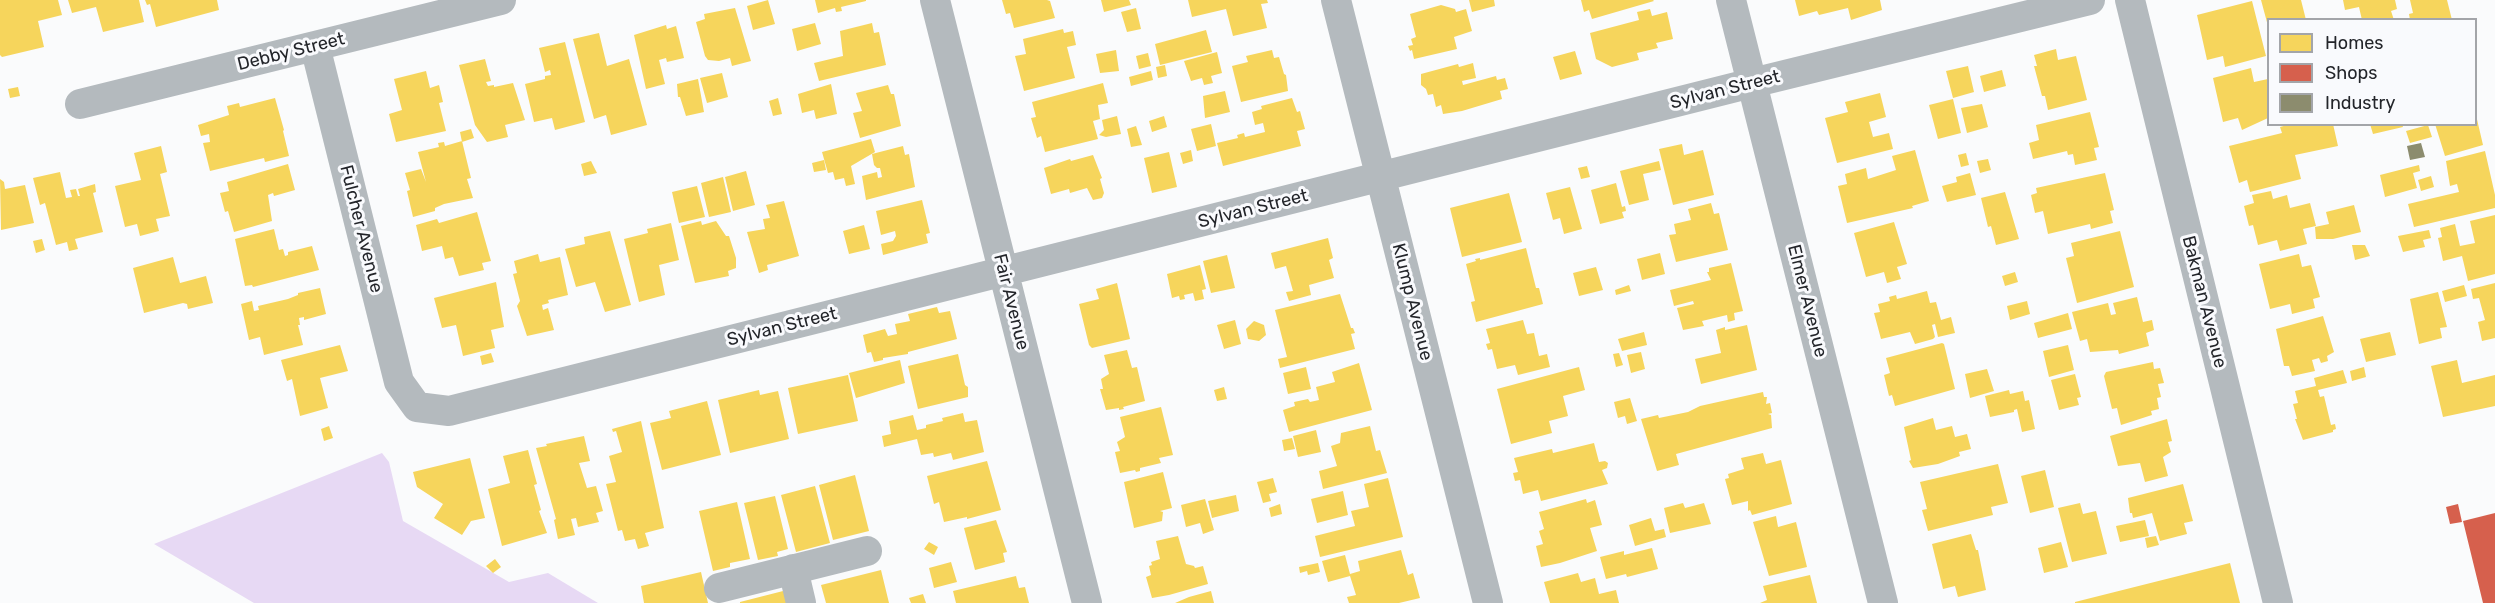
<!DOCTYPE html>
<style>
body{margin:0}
#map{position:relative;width:2495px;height:603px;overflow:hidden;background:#fafbfc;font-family:Rubik,sans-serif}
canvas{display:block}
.legend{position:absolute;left:2267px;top:18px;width:210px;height:108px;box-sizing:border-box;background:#f9fafd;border:2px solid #a3a5a9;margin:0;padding:8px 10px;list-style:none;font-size:18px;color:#23252a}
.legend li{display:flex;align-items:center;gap:12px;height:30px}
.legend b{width:30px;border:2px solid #a3a5a9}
</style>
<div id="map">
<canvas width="2495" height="603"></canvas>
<ul class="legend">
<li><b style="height:16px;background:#f6d55c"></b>Homes</li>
<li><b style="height:16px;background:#d6604d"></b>Shops</li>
<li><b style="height:16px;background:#8c8c6e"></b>Industry</li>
</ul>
</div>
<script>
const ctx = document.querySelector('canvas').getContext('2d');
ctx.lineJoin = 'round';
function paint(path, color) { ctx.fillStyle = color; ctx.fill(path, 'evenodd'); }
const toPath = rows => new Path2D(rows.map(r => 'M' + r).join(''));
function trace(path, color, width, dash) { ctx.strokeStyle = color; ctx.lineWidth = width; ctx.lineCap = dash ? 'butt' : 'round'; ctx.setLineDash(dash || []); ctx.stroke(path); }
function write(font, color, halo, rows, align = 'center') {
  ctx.font = font + ' Rubik,sans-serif'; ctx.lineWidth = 6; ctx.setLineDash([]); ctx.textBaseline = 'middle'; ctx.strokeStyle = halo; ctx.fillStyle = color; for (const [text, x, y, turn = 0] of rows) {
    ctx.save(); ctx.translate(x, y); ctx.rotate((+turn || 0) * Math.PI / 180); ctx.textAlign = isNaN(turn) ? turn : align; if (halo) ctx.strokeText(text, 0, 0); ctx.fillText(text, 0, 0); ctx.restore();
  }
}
paint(toPath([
 [382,453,389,462,403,521,509,582,548,573,598,603,254,603,154,544]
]), '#e7d9f4');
paint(toPath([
 [0,0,58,0,62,15,38,21,44,47,2,57,0,55],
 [68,0,139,0,144,22,103,32,96,7,72,13],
 [145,0,217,0,219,10,156,27,150,4,147,5],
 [768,0,775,24,753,30,747,6],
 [815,0,866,0,866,1,841,7,842,11,836,12,835,8,818,13],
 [1002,0,1047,0,1050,1,1055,18,1014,28,1010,13,1006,14],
 [1101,0,1129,0,1131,5,1104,12],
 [1188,0,1267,0,1268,3,1261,4,1267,28,1233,36,1226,9,1192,17],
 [1469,0,1494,0,1495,6,1472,12],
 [1581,0,1653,0,1654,1,1592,19,1589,10,1584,12],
 [1795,0,1880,0,1882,10,1851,20,1848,8,1819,15,1817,11,1799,16],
 [2261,0,2301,0,2306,20,2268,20,2268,26],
 [2343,0,2395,0,2397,9,2391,11,2394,20,2362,20,2359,7,2345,10],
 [2410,0,2447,0,2452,20,2410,20,2409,14,2413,13],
 [2252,1,2266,56,2225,67,2223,56,2207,60,2197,15],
 [1441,5,1455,9,1456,12,1466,9,1472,31,1454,37,1457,49,1414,59,1412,50,1410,51,1408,46,1413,45,1411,39,1416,37,1410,14],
 [735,8,751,61,732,66,730,58,719,61,708,60,705,56,696,22,705,19,704,14],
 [1136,8,1141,29,1127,32,1121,12],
 [1650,9,1652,16,1667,12,1673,39,1656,43,1658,48,1637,53,1639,60,1612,67,1596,59,1590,33,1639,20,1637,12],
 [815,23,821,44,797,51,792,29],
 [872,23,874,33,879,32,886,65,819,81,814,63,843,56,840,31],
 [666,25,667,29,676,26,684,58,667,62,666,58,659,60,665,84,646,89,634,35],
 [1063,29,1064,33,1073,31,1076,45,1067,47,1075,78,1024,91,1015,56,1026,54,1023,39],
 [1206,30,1212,52,1160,65,1155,44],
 [599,33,607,66,629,59,647,125,611,135,606,115,594,119,573,39],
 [565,42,585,122,555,130,552,118,534,122,525,84,545,79,545,76,551,75,550,70,545,72,539,48],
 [2056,49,2058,60,2076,56,2087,100,2048,110,2045,96,2042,96,2034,66,2037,66,2034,55],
 [1116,50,1119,71,1100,73,1096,54],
 [1272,50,1274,58,1279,57,1284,74,1286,75,1288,91,1241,102,1232,66,1248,62,1246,56],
 [1575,51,1582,74,1560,80,1553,57],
 [1217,52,1222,73,1211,76,1213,83,1204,85,1202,78,1191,81,1184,61],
 [1148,53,1151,66,1139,69,1136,56],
 [485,59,491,81,486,82,488,86,494,85,494,87,513,83,525,120,505,125,508,137,487,142,475,125,459,65],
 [1473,63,1476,78,1462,81,1463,85,1496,76,1497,80,1505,78,1508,89,1500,91,1502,99,1462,111,1443,114,1441,105,1436,107,1433,94,1428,95,1426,89,1421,85,1421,74,1458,64,1459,67],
 [1165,65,1167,76,1158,78,1156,67],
 [1968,66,1974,92,1953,98,1946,71],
 [2251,68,2254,82,2268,79,2268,118,2242,130,2238,118,2223,122,2213,78],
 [2002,70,2006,86,1984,92,1980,76],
 [426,71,430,88,439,85,443,102,439,103,446,131,396,142,389,114,402,110,394,79],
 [1151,71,1153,80,1131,86,1129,77],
 [722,73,728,97,707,103,700,78],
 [698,79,704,112,686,116,680,97,678,97,677,84],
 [1103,83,1108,103,1098,105,1100,119,1093,121,1098,139,1045,152,1041,136,1037,138,1031,118,1036,117,1032,102],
 [831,84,837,114,816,119,814,110,802,113,798,94],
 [888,85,891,94,894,94,901,126,860,138,853,113,862,111,856,93],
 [18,87,20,96,10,98,8,89],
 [1225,91,1230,112,1205,118,1203,96],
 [1880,93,1886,117,1869,122,1873,137,1889,133,1893,149,1837,163,1825,118,1848,112,1845,102],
 [275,98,284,130,283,131,289,156,265,162,264,158,210,171,203,143,210,142,209,134,201,136,198,125,229,115,227,106,239,103,240,107],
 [778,98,782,114,773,116,769,101],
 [1292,98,1297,112,1300,111,1305,129,1297,131,1301,146,1223,166,1217,143,1238,138,1237,135,1244,133,1245,137,1265,132,1263,123,1255,125,1252,112,1262,109,1261,106],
 [1953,99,1961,133,1938,139,1929,105],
 [1982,104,1988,127,1967,133,1961,108],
 [2090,112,2099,147,2094,148,2097,160,2075,165,2073,154,2068,155,2067,151,2033,159,2029,143,2039,140,2036,125],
 [2476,115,2483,145,2445,156,2435,124,2476,124],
 [1117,116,1121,134,1106,137,1099,135,1104,130,1102,120],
 [1164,116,1167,127,1152,132,1149,121],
 [1211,124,1216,146,1197,151,1191,129],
 [2291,124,2333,124,2338,146,2295,155,2301,179,2250,192,2247,180,2239,183,2229,146,2282,133,2280,127],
 [2370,124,2402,124,2403,127,2373,134],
 [2428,125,2432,137,2410,143,2406,131],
 [1136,126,1142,145,1131,147,1127,129],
 [471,129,474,138,462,142,460,132],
 [871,139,875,152,851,166,855,184,846,186,844,178,835,180,833,172,828,173,822,152],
 [462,141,471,178,467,179,473,198,444,204,435,208,435,211,413,217,407,191,410,190,405,173,421,169,426,182,418,152,439,147,438,143,444,142,445,146],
 [1682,144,1684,155,1703,150,1714,195,1673,205,1659,149],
 [161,146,167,172,160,174,170,216,156,219,159,231,140,236,137,224,125,227,115,186,141,180,134,153],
 [903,146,905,155,909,154,915,187,866,200,862,176,877,172,878,178,882,177,880,168,877,168,874,165,872,154],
 [1191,150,1193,161,1183,164,1180,153],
 [1915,150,1929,201,1912,206,1913,208,1847,223,1838,186,1847,184,1845,174,1866,168,1868,179,1896,170,1892,156],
 [2485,151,2495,195,2495,208,2414,227,2408,204,2459,192,2457,184,2450,186,2446,161],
 [1169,152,1177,187,1152,193,1144,158],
 [1966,153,1969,165,1961,167,1958,155],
 [1093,155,1102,178,1100,179,1104,193,1102,198,1093,200,1087,188,1070,193,1069,189,1051,194,1044,168,1070,159,1071,161],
 [1988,159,1991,170,1980,173,1977,161],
 [824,160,826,170,814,172,812,163],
 [591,161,597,173,584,176,581,164],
 [1659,161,1661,170,1643,174,1649,200,1629,205,1620,171],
 [288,164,295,190,274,196,273,193,268,195,272,221,234,232,228,211,225,212,220,193,229,191,227,182],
 [2419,165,2420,171,2413,173,2417,188,2385,197,2380,175],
 [1587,166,1590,177,1581,179,1578,168],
 [746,171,755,205,733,211,725,177],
 [60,172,66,198,72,197,70,190,76,189,78,196,80,196,78,189,95,184,96,192,93,193,103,232,75,239,78,249,69,251,67,242,56,245,45,203,40,205,33,178],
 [1970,173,1976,195,1947,202,1942,186,1957,182,1956,177],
 [2105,173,2114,210,2110,211,2113,223,2091,229,2090,224,2048,234,2043,211,2035,213,2031,195,2037,193,2036,188],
 [2431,176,2434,187,2421,191,2418,180],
 [723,177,731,212,709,217,701,183],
 [0,179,4,182,5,189,25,185,34,223,1,230],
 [1616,183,1622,207,1625,206,1626,211,1622,212,1624,218,1600,224,1591,190],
 [697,186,705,217,679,223,672,192],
 [1570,187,1582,229,1564,234,1560,218,1553,220,1546,193],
 [2271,191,2273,199,2287,195,2290,208,2310,203,2316,226,2303,229,2307,244,2280,251,2277,240,2258,245,2253,225,2249,226,2244,206,2254,203,2252,195],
 [2005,192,2019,239,1996,245,1991,226,1988,227,1981,198],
 [1509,193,1522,242,1462,257,1450,208],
 [922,200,930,233,926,234,928,243,883,255,881,244,893,241,896,236,895,231,881,235,876,211],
 [784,201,799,256,767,265,768,270,759,273,747,232,765,229,763,219,770,218,766,205],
 [1711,203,1714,214,1719,213,1728,250,1676,262,1669,235,1676,234,1674,224,1691,220,1688,209],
 [2354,205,2361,232,2333,239,2316,239,2315,227,2329,224,2326,212],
 [477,212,491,261,482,263,484,270,459,276,453,257,445,259,442,246,422,251,416,225,437,219,439,223],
 [2495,215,2495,274,2468,281,2462,256,2443,261,2438,238,2442,237,2440,228,2455,224,2460,246,2475,243,2470,221],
 [701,221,702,225,716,221,726,236,729,236,736,258,736,268,728,271,729,276,695,283,681,226],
 [1894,222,1907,264,1897,267,1901,279,1887,283,1884,272,1866,277,1854,233],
 [671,223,679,260,659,265,665,295,639,302,624,239,648,233,647,229],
 [864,225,870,249,849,254,843,231],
 [274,229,279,250,283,249,285,256,288,255,288,252,312,246,319,270,253,287,252,285,245,286,235,239],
 [2429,230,2431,238,2423,240,2425,247,2403,252,2398,236],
 [610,231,631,305,605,312,595,282,576,287,565,249,585,244,584,237],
 [2120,231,2134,287,2077,303,2066,258,2074,256,2071,243],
 [1328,238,1333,258,1329,260,1334,278,1309,285,1311,295,1289,301,1286,292,1293,291,1286,266,1275,269,1271,253],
 [42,239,45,250,36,253,33,241],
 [2352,245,2365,245,2370,256,2355,260],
 [1526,248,1536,288,1539,288,1543,304,1476,322,1471,302,1475,301,1466,264,1476,261,1475,259,1480,258,1480,260],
 [1660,253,1665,274,1642,280,1637,259],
 [538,254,540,262,560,257,568,295,548,300,549,303,542,305,543,310,548,308,554,330,527,336,517,306,520,301,513,274,517,273,514,261],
 [2299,254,2302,267,2311,265,2320,297,2313,299,2315,308,2292,314,2290,304,2270,309,2259,264],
 [1227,255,1235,288,1211,293,1203,261],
 [173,257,180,283,206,276,213,303,188,309,187,304,183,303,144,313,133,268],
 [1731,263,1743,311,1734,313,1735,320,1728,322,1727,315,1702,321,1704,326,1683,330,1677,308,1694,304,1693,301,1674,306,1670,290,1711,280,1707,272,1709,272,1709,268],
 [1200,265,1206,289,1202,290,1204,299,1195,301,1193,293,1184,295,1185,299,1180,300,1179,296,1172,298,1167,274],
 [1596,267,1603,290,1579,296,1573,273],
 [2015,272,2018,282,2005,286,2002,276],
 [496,282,504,327,491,330,495,348,463,356,456,325,442,328,434,298],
 [1117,283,1130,339,1092,348,1089,345,1079,304,1099,299,1096,289],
 [2495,283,2495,338,2482,341,2478,322,2485,320,2479,298,2473,299,2471,289],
 [1629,285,1631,291,1616,295,1615,290],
 [2464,285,2467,296,2445,302,2442,291],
 [320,288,326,314,304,320,304,317,299,318,300,325,298,325,303,345,264,355,260,337,249,340,241,304,252,301,254,311,259,310,258,306,288,299,298,295,298,293],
 [1927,291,1930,303,1936,302,1941,320,1951,317,1955,333,1938,337,1935,324,1932,325,1935,337,1933,339,1915,344,1910,332,1881,339,1874,313,1880,312,1878,304,1890,301,1889,297,1896,295,1897,299],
 [2438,292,2447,327,2440,328,2442,338,2419,344,2410,299],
 [1340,294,1351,328,1353,328,1355,333,1351,334,1355,349,1280,368,1278,359,1287,357,1275,310],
 [2137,297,2143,322,2152,320,2154,330,2146,333,2149,346,2119,354,2118,350,2090,352,2087,339,2080,341,2072,312,2108,303,2111,315,2116,314,2113,303],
 [2027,301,2030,314,2010,320,2007,306],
 [937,307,939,313,950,311,957,339,908,352,908,354,883,358,883,360,874,362,871,352,867,353,863,335,885,329,888,336,897,334,895,324,910,321,908,314],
 [2068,313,2072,329,2038,338,2034,323],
 [2323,316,2334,352,2327,356,2328,361,2321,363,2319,358,2312,360,2315,371,2292,376,2289,366,2284,366,2276,329],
 [1235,320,1241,344,1224,349,1217,325],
 [1523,320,1527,334,1534,333,1539,356,1547,354,1550,367,1518,375,1515,365,1497,369,1492,349,1488,350,1486,344,1490,343,1486,329],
 [1254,321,1264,325,1266,335,1259,341,1248,339,1246,329],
 [1747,325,1757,370,1701,384,1695,359,1721,353,1716,330,1725,327,1725,330],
 [1644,332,1647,345,1622,351,1618,339],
 [2390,332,2396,355,2366,362,2360,339],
 [1942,343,1944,344,1955,389,1895,406,1892,395,1889,396,1884,375,1890,373,1886,358],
 [340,345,348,371,320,378,328,408,300,416,292,379,287,381,281,360],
 [2068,345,2074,370,2049,377,2043,351],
 [1127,350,1132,368,1137,367,1145,401,1123,407,1124,409,1119,410,1119,408,1106,410,1100,389,1103,389,1101,379,1109,374,1104,355],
 [1641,352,1645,369,1631,373,1627,355],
 [491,353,494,362,482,365,480,356],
 [1619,353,1623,365,1616,367,1613,354],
 [958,354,965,385,968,387,968,397,918,409,908,366],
 [900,360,905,383,856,398,849,373],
 [2457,360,2462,383,2495,375,2495,406,2443,417,2431,366],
 [2153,362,2154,369,2160,368,2164,383,2158,384,2161,397,2157,398,2159,409,2151,411,2152,415,2121,425,2117,408,2112,409,2104,376,2106,372],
 [1359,363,1372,410,1289,432,1283,410,1295,406,1294,402,1308,399,1310,402,1319,400,1316,387,1335,382,1332,372],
 [1306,367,1311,389,1288,394,1283,373],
 [1579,367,1585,390,1563,396,1568,416,1549,421,1552,433,1511,444,1497,389],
 [2364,367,2366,377,2352,381,2350,371],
 [1987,369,1994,391,1970,398,1965,374],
 [2343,370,2347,383,2318,390,2320,397,2324,396,2331,425,2335,424,2336,429,2333,430,2333,432,2303,440,2295,419,2297,419,2293,404,2298,403,2295,391,2316,386,2314,378],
 [2075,374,2081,397,2077,398,2079,405,2059,410,2051,380],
 [848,375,858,421,798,434,788,388],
 [1224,387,1227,399,1217,401,1214,390],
 [759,390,760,395,778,391,789,439,730,453,718,400],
 [2009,390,2010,394,2023,391,2025,401,2029,400,2035,429,2022,432,2017,409,2014,410,2014,412,1990,417,1985,396],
 [1763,392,1764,397,1767,397,1766,404,1770,403,1772,413,1768,414,1771,415,1772,428,1676,454,1679,465,1657,471,1641,419,1658,415,1659,418,1688,412,1700,406],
 [1630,398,1637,421,1627,424,1625,416,1618,418,1614,402],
 [707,401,721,455,662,470,650,423,671,418,669,411],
 [1161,407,1173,455,1159,458,1161,463,1140,468,1140,471,1136,472,1135,470,1120,473,1115,452,1120,451,1117,442,1125,437,1120,417],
 [963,413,965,422,977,420,984,452,953,460,951,453,934,457,933,453,921,455,917,439,884,447,882,436,891,434,889,421,913,415,917,430,926,428,926,425,943,421,942,418],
 [1933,418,1936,430,1952,426,1955,437,1967,434,1971,449,1959,452,1960,456,1938,464,1913,468,1909,461,1911,460,1904,427],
 [2167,419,2172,441,2168,442,2171,452,2163,457,2168,476,2145,482,2140,463,2118,466,2110,436],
 [641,421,664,528,645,533,649,546,638,549,635,539,625,541,622,530,618,531,606,484,616,482,609,456,622,452,616,431,613,432,612,429],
 [329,426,333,438,324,441,321,429],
 [1370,426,1376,451,1380,450,1387,473,1323,489,1319,471,1337,466,1331,446,1340,443,1341,433],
 [1316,430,1321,452,1298,457,1293,436],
 [584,436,590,461,579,463,587,488,596,486,603,511,596,513,599,522,578,527,576,518,571,519,575,535,558,539,554,520,556,519,536,448,547,446,546,444],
 [1292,438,1295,449,1284,451,1282,440],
 [1594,443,1599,462,1605,461,1608,463,1607,468,1602,470,1608,484,1541,501,1538,490,1523,494,1520,480,1515,481,1513,473,1518,472,1514,458,1552,449,1553,453],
 [528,450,537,484,534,485,541,510,539,511,547,533,502,546,488,489,510,483,503,456],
 [1763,453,1766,464,1781,460,1792,504,1752,515,1750,510,1748,511,1748,501,1732,505,1725,479,1729,478,1728,474,1744,469,1741,458],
 [470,458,485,518,471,521,462,535,434,518,443,504,417,487,413,472],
 [987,461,1001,510,967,519,967,517,944,522,939,502,934,504,927,476],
 [1998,464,2008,503,1991,507,1993,515,1928,531,1922,510,1927,509,1920,482],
 [2045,470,2054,507,2030,513,2021,476],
 [1163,472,1172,508,1160,511,1163,512,1162,521,1134,528,1124,482],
 [855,475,869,531,833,540,819,485],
 [1273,478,1277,492,1269,494,1271,501,1263,503,1257,482],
 [1388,478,1403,537,1320,557,1315,536,1355,526,1351,511,1369,507,1364,484],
 [2183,484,2193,521,2184,523,2187,534,2160,541,2152,513,2133,518,2132,513,2130,513,2128,498],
 [815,486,830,543,796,552,781,495],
 [1343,491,1348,515,1317,523,1311,499],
 [1236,495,1239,511,1212,518,1208,501],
 [775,496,788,549,777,552,778,556,758,560,744,503],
 [1205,499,1214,530,1203,534,1200,523,1186,527,1181,505],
 [1586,499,1587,503,1595,500,1602,525,1590,528,1597,551,1560,563,1541,567,1536,546,1543,544,1539,531,1544,529,1539,512],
 [737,502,750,559,730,563,730,567,713,571,699,511],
 [1683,503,1685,508,1704,503,1711,524,1670,533,1664,508],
 [2080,503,2083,514,2096,511,2107,554,2072,562,2058,508],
 [1280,504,1282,514,1271,517,1269,508],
 [1776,516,1778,527,1796,522,1807,567,1769,576,1753,522],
 [1651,518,1655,531,1664,529,1666,537,1635,546,1629,525],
 [996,520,1007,552,1003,553,1005,562,975,570,964,528],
 [2145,520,2149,536,2120,542,2116,526],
 [1971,534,1976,550,1978,550,1986,590,1958,597,1955,586,1943,589,1932,544],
 [1178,536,1186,564,1194,566,1195,568,1203,566,1208,584,1169,595,1152,598,1146,577,1151,575,1149,566,1152,565,1151,562,1160,559,1156,541],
 [2156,536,2159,545,2147,548,2145,538],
 [929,542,938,547,934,555,924,549],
 [2061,542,2068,567,2044,573,2038,548],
 [1652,548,1658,569,1627,577,1626,574,1606,579,1600,557,1624,551,1624,555],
 [1401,550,1408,575,1413,573,1420,598,1399,603,1349,603,1347,597,1356,595,1350,576,1328,582,1322,561,1345,555,1350,574,1360,571,1358,561],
 [495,559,501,567,493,573,486,566],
 [951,562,957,582,934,588,929,568],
 [1318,563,1320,572,1308,575,1307,571,1300,573,1299,567],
 [2230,563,2240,603,2075,603,2075,602],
 [881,570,889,603,826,603,821,585],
 [701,572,708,603,644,603,641,586],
 [1578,573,1581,582,1595,578,1599,594,1616,590,1619,603,1550,603,1544,582],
 [1810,575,1817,603,1760,603,1767,600,1763,586],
 [1016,576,1019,588,1025,587,1029,603,956,603,953,591],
 [787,590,790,603,740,603,740,602],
 [1211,591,1214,603,1175,603,1189,597],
 [923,594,926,603,911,603,909,598]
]), '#f6d55c');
paint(toPath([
 [2458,504,2462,522,2450,524,2446,507],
 [2495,513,2495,603,2483,603,2463,521]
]), '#d6604d');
paint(toPath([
 [2421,143,2425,157,2410,160,2407,146]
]), '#8c8c6e');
trace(toPath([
 [935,0,1087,603],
 [1336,0,1488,603],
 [1731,0,1883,603],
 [2130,0,2278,603],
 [315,46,399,382,417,407,449,411,1752,83,2090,0],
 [80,104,501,0],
 [793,569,801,603],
 [719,588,867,551]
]), '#b4babe', 30);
write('18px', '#23252a', '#f9fafd', [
 ["Debby Street",291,52,-14],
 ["Sylvan Street",1725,90,-14],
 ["Sylvan Street",1253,209,-14],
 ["Fulcher Avenue",361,229,76],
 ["Elmer Avenue",1807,301,76],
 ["Fair Avenue",1011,302,76],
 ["Klump Avenue",1412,302,76],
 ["Bakman Avenue",2204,302,76],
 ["Sylvan Street",782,327,-14]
]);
</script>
